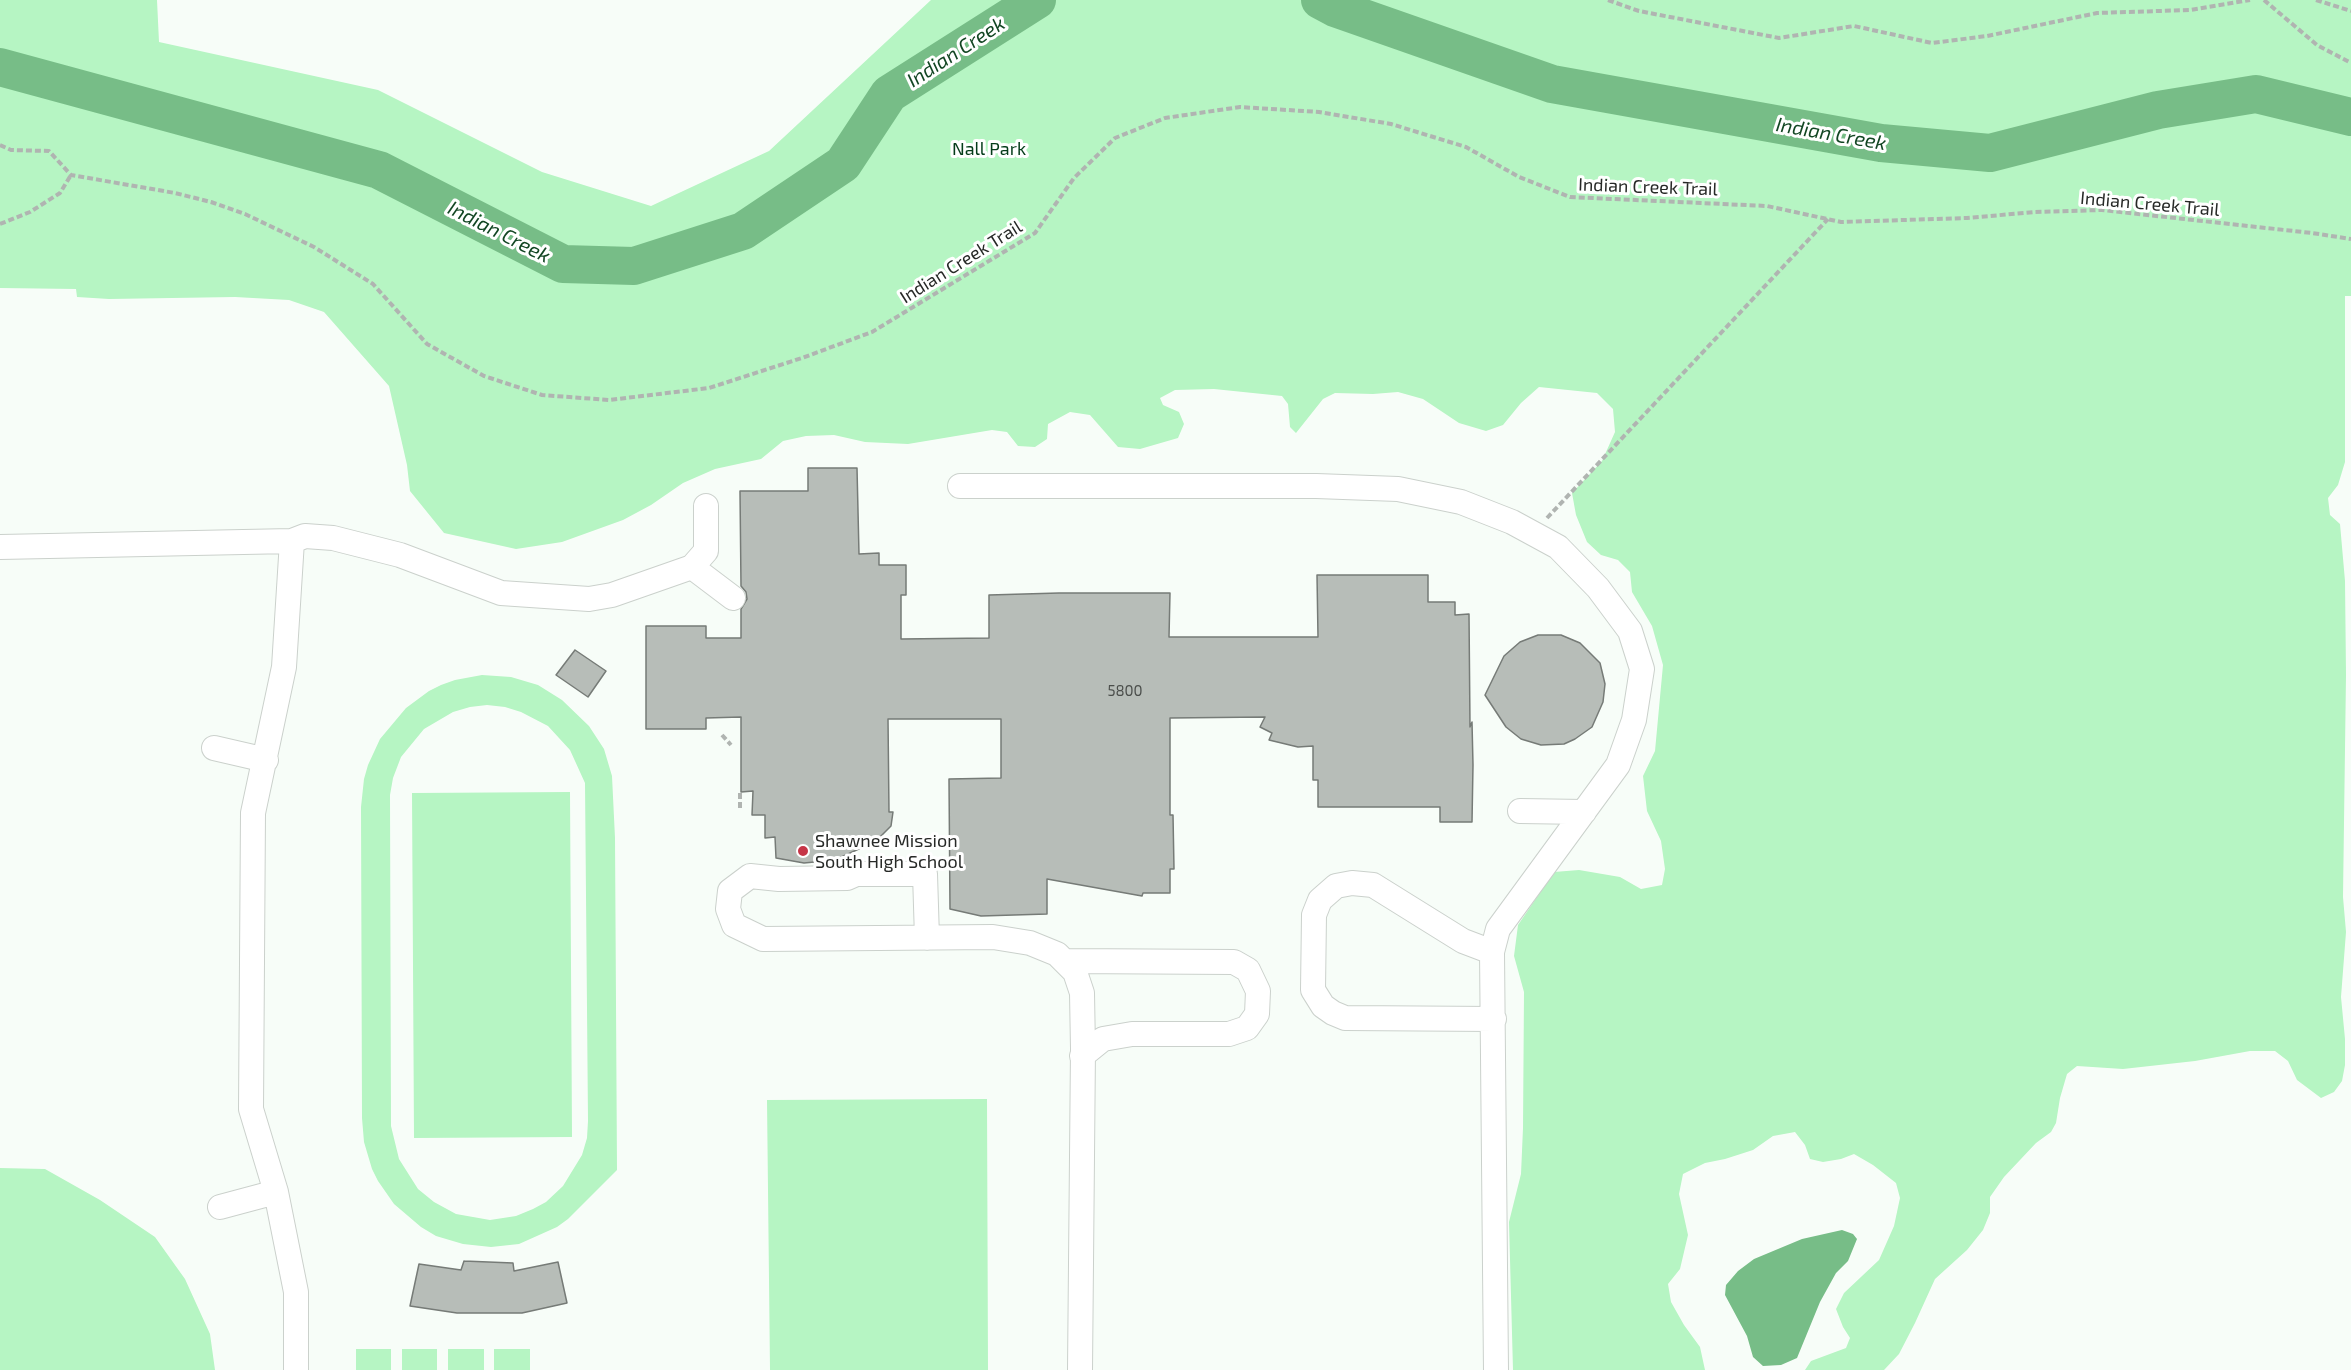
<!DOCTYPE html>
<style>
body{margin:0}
canvas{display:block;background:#f7fdf8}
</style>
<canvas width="2351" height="1370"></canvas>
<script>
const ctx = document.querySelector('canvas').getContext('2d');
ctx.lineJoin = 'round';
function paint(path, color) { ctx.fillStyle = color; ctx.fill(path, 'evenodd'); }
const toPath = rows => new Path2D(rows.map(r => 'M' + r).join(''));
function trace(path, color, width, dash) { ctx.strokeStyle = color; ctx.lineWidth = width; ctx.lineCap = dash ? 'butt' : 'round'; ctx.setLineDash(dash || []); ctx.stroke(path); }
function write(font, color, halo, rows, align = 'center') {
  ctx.font = font + ' "Exo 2",sans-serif'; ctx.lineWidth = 6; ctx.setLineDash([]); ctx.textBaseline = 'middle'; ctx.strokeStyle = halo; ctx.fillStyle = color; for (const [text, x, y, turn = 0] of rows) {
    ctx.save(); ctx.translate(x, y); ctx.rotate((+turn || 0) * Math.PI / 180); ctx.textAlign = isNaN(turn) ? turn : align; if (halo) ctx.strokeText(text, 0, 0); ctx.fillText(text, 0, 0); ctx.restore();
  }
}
paint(toPath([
 [0,0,157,0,159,42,378,90,542,172,651,206,769,151,931,0,2351,0,2351,296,2345,296,2345,462,2338,485,2328,498,2330,515,2340,524,2345,581,2346,675,2343,897,2346,932,2341,997,2345,1039,2345,1065,2342,1081,2334,1092,2321,1098,2297,1080,2288,1061,2275,1051,2250,1051,2195,1061,2123,1069,2077,1066,2067,1074,2060,1098,2056,1123,2051,1132,2036,1143,2004,1177,1990,1197,1990,1213,1983,1230,1967,1250,1935,1279,1915,1323,1899,1354,1884,1370,1805,1370,1811,1361,1846,1348,1850,1338,1843,1327,1836,1309,1844,1293,1879,1260,1894,1226,1900,1198,1896,1183,1873,1165,1854,1154,1841,1159,1823,1162,1810,1159,1805,1145,1795,1132,1773,1136,1753,1150,1725,1159,1705,1163,1683,1174,1679,1194,1688,1235,1680,1269,1668,1284,1671,1302,1684,1325,1700,1347,1705,1370,1513,1370,1509,1222,1521,1174,1523,1128,1524,992,1514,956,1518,925,1554,872,1579,870,1620,877,1641,889,1662,885,1665,869,1661,841,1647,811,1643,776,1655,751,1663,665,1652,626,1632,592,1630,572,1618,560,1601,555,1587,542,1576,515,1572,493,1602,461,1615,432,1613,409,1597,393,1539,387,1521,403,1503,425,1486,431,1459,423,1423,399,1398,392,1373,394,1335,393,1323,399,1296,433,1290,427,1288,404,1282,396,1214,389,1175,390,1160,398,1163,405,1179,412,1184,424,1178,438,1140,449,1118,447,1090,415,1070,412,1048,424,1047,439,1035,447,1018,446,1007,432,992,430,908,444,865,442,834,435,806,436,783,441,761,459,715,469,683,483,651,505,623,520,562,542,516,549,444,533,410,491,407,465,389,386,324,312,289,300,235,297,109,299,77,297,76,289,0,288],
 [482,675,511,677,538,685,562,700,589,726,604,749,612,776,615,838,617,1170,568,1219,557,1227,519,1244,491,1247,463,1244,436,1236,421,1227,394,1204,378,1181,372,1169,364,1142,362,1118,361,807,364,779,368,765,380,739,406,708,429,691,441,685,455,680],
 [487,705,505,707,521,712,548,726,570,750,585,783,588,1121,587,1138,582,1155,563,1186,546,1202,533,1209,516,1216,490,1220,456,1214,434,1202,418,1189,399,1159,391,1126,390,795,393,778,401,757,424,729,453,712,470,707],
 [570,792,572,1137,414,1138,412,793],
 [987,1099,988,1370,770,1370,767,1100],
 [0,1168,45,1169,100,1200,155,1237,185,1279,210,1334,215,1370,0,1370],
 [356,1349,391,1349,391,1370,356,1370],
 [402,1349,437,1349,437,1370,402,1370],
 [448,1349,484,1349,484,1370,448,1370],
 [494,1349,530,1349,530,1370,494,1370]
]), '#b6f5c3');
paint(toPath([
 [1842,1230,1853,1234,1857,1239,1848,1261,1836,1273,1820,1302,1797,1358,1781,1365,1763,1366,1753,1357,1747,1336,1725,1295,1726,1285,1738,1271,1754,1259,1802,1239]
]), '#77bd87');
trace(toPath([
 [1320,0,1335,8,1552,84,1881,143,1990,153,2158,110,2256,94,2351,117],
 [0,67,379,170,563,264,634,266,743,231,843,164,889,94,1037,0]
]), '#77bd87', 38);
const building = toPath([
 [808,468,857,468,859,554,879,553,879,565,906,565,906,595,901,595,901,639,989,638,989,595,1059,593,1170,593,1169,637,1318,637,1317,575,1428,575,1428,602,1455,602,1455,615,1469,614,1470,727,1472,722,1473,765,1472,822,1440,822,1440,807,1318,807,1318,780,1313,780,1313,746,1298,747,1269,740,1272,733,1260,727,1265,717,1170,718,1170,815,1173,815,1174,869,1170,869,1170,893,1143,893,1142,896,1047,879,1047,914,981,916,950,909,949,779,1001,778,1001,719,888,719,889,812,893,812,891,826,876,841,835,860,804,863,776,858,775,837,765,838,765,815,752,815,753,791,741,792,741,717,706,718,706,729,646,729,646,626,706,626,706,638,741,638,741,609,747,599,746,592,741,586,740,491,808,491,808,468],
 [1538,635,1561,635,1580,643,1600,663,1605,684,1603,702,1592,727,1575,739,1564,744,1541,745,1521,739,1506,727,1485,695,1504,656,1520,642,1538,635],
 [575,650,606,671,588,697,556,675,575,650],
 [464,1261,513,1263,514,1271,558,1262,567,1303,522,1313,457,1313,410,1306,419,1264,461,1270,464,1261]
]);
paint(building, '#b7bdb8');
trace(building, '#767b77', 1.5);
const minor = toPath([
 [960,486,1316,486,1398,489,1461,502,1512,522,1558,547,1598,588,1630,631,1642,669,1634,720,1618,765,1498,929,1492,952,1496,1370],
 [292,541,305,536,333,538,400,555,501,593,589,599,612,595,692,567,733,598],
 [0,547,292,541,284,667,253,813,251,1109,276,1192,296,1292,296,1370],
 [692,567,706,551,706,506],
 [214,748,266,760],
 [1520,811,1584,812],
 [927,938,925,874,856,874,847,878,779,879,750,876,730,891,728,909,734,925,763,939,993,937,1030,943,1057,954,1075,972,1082,993,1083,1049,1080,1370],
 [1492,952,1463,941,1373,885,1352,883,1336,886,1320,900,1314,915,1313,990,1323,1006,1333,1013,1345,1018,1494,1019],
 [1064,961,1234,962,1248,970,1258,991,1257,1014,1247,1028,1229,1034,1132,1034,1103,1039,1082,1056],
 [220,1207,276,1192]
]);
trace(minor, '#cbd1cc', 26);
trace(toPath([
 [1608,0,1639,11,1779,38,1854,26,1932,43,1987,36,2097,13,2190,10,2250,0],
 [2264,0,2317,45,2351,63],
 [2316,0,2351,11],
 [0,145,11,150,49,151,71,175,175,193,211,202,245,214,314,247,373,284,427,344,484,376,542,395,609,400,709,388,802,358,872,332,1035,233,1074,178,1115,138,1165,118,1240,107,1319,112,1391,124,1466,147,1519,177,1570,197,1767,206,1841,222,1967,218,2035,212,2102,210,2312,233,2351,239],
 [0,224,30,212,60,193,71,175],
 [1547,518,1828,219],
 [722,735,731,745],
 [740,793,740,811]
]), '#b0b4b1', 4, [6, 3]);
trace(minor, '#fff', 24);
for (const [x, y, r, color] of [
 [803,851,6,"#c63547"]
]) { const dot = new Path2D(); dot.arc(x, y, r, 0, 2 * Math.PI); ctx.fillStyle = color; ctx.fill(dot); trace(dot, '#fff', 2); }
write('15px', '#4b4e4b', null, [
 ["5800",1125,691]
]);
write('18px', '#043c19', '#fff', [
 ["Nall Park",989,149]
]);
write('18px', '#272927', '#fff', [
 ["Indian Creek Trail",1648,187,2],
 ["Indian Creek Trail",2150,204,5],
 ["Indian Creek Trail",961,262,-32]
]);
write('18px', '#272927', '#fff', [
 ["Shawnee Mission",815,841],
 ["South High School",815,862]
], 'left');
write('italic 20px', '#124623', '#fff', [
 ["Indian Creek",956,52,-33],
 ["Indian Creek",1831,134,10],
 ["Indian Creek",499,232,27]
]);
</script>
